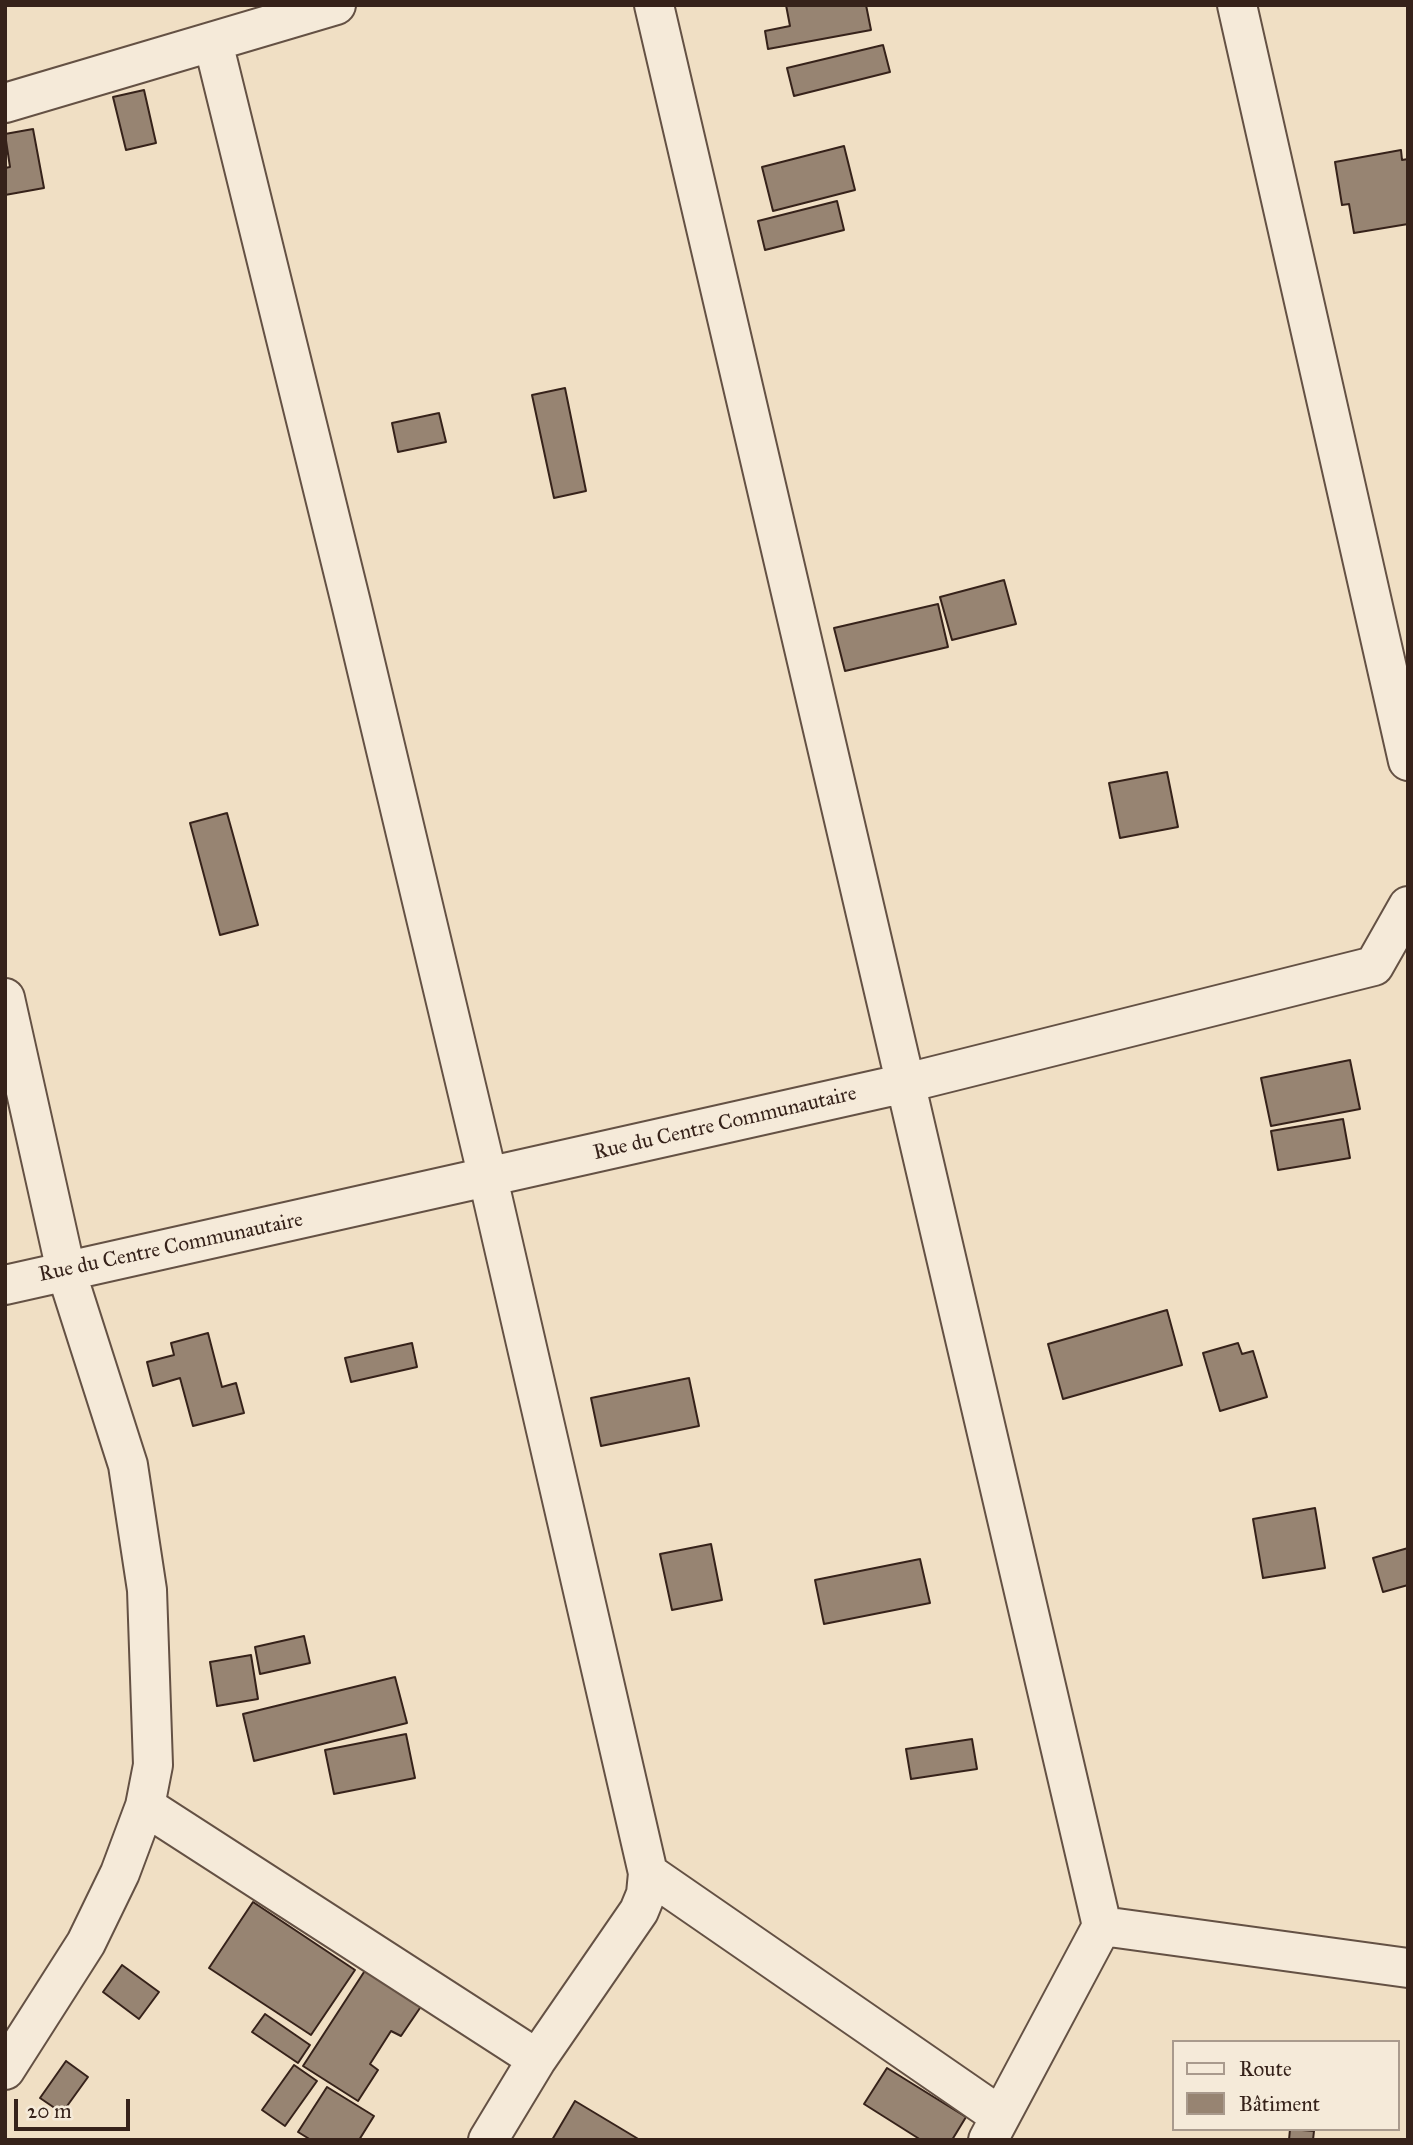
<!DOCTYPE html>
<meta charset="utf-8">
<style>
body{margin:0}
#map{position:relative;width:1413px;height:2145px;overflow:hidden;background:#f0dfc4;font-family:"IM FELL Great Primer",serif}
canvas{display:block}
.frame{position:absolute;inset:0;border:7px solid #36221a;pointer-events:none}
.legend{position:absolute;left:1172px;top:2040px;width:228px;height:91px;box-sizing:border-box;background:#f5ead9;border:2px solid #a99a8d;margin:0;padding:9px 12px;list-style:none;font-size:21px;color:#36221a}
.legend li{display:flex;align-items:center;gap:14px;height:35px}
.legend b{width:35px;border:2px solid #a99a8d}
.scale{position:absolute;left:14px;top:2099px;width:116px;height:32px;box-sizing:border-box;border:4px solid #36221a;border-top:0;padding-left:9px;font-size:21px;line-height:24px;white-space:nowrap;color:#36221a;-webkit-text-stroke:5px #f5ead9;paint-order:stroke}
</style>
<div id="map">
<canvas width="1413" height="2145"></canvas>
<div class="frame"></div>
<ul class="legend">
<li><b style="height:9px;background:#f5ead9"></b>Route</li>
<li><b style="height:19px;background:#978472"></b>Bâtiment</li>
</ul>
<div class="scale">20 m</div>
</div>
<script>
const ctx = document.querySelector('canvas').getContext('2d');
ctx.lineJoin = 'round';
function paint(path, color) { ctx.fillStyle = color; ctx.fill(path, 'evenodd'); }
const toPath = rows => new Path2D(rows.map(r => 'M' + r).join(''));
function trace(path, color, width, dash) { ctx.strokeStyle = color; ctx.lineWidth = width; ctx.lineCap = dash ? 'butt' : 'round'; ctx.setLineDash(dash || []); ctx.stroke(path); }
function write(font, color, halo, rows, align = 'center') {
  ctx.font = font + ' "IM FELL Great Primer",serif'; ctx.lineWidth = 7; ctx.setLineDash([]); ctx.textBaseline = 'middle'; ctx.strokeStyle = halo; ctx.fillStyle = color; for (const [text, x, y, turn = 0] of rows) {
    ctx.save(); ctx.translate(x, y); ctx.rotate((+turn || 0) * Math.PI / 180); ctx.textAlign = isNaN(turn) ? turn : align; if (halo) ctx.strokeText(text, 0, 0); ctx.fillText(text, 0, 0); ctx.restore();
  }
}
const building = toPath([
 [786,5,866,5,871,30,768,49,765,31,790,26,786,5],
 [883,45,890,72,794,96,787,68,883,45],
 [144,90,156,143,126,150,113,97,144,90],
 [33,129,44,188,5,195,5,168,10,167,5,134,33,129],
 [844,146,855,190,773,211,762,167,844,146],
 [1401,150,1402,160,1408,159,1408,224,1354,233,1349,204,1342,205,1335,162,1401,150],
 [837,201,844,230,765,250,758,221,837,201],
 [565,388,586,491,554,498,532,395,565,388],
 [439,413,446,442,398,452,392,423,439,413],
 [1004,580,1016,624,952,640,940,597,1004,580],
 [938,604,948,647,845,671,834,628,938,604],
 [1167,772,1178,827,1120,838,1109,783,1167,772],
 [227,813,258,925,220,935,190,823,227,813],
 [1350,1060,1360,1109,1271,1126,1261,1078,1350,1060],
 [1343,1119,1350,1158,1278,1170,1271,1131,1343,1119],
 [1167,1310,1182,1365,1063,1399,1048,1344,1167,1310],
 [208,1333,222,1387,236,1383,244,1413,193,1426,180,1378,153,1386,147,1362,174,1355,171,1343,208,1333],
 [412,1343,417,1367,351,1382,345,1358,412,1343],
 [1238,1343,1242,1354,1253,1351,1267,1397,1220,1411,1203,1353,1238,1343],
 [689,1378,699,1426,601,1446,591,1398,689,1378],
 [1315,1508,1325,1568,1263,1578,1253,1519,1315,1508],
 [711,1544,722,1600,672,1610,660,1554,711,1544],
 [1408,1548,1408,1585,1383,1592,1373,1558,1408,1548],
 [920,1559,930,1603,824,1624,815,1580,920,1559],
 [304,1636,310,1663,260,1674,255,1647,304,1636],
 [251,1655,258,1699,217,1706,210,1662,251,1655],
 [395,1677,407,1723,254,1761,243,1714,395,1677],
 [406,1734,415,1778,334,1794,325,1750,406,1734],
 [972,1739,977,1769,911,1779,906,1749,972,1739],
 [253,1902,355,1970,311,2035,209,1968,253,1902],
 [122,1965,159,1992,139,2019,103,1992,122,1965],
 [366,1969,422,2005,401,2036,391,2031,370,2064,378,2070,358,2101,303,2066,366,1969],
 [265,2014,310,2045,298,2063,252,2032,265,2014],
 [66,2061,88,2077,62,2113,40,2098,66,2061],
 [294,2065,317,2081,285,2126,262,2110,294,2065],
 [887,2068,966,2117,952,2140,921,2140,864,2104,887,2068],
 [327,2087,374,2116,359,2140,311,2140,298,2132,327,2087],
 [575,2101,640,2140,552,2140,575,2101],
 [1290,2129,1314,2131,1313,2140,1289,2140,1290,2129]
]);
paint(building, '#978472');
trace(building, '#36221a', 2);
const minor = toPath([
 [654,5,1102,1926,988,2140],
 [1237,5,1408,761],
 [213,42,351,603,488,1178,648,1873,646,1894,639,1911,537,2059,488,2140],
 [5,103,336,5],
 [5,998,66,1271,128,1465,147,1590,153,1765,145,1806,120,1873,86,1943,5,2070],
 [5,1285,906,1083,1374,966,1408,906],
 [145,1806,537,2059],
 [648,1873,1000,2116],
 [1102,1926,1408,1968]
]);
trace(minor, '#645144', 42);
trace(minor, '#f5ead9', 38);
write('21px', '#36221a', '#f5ead9', [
 ["Rue du Centre Communautaire",725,1124,-13],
 ["Rue du Centre Communautaire",171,1248,-12]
]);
</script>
